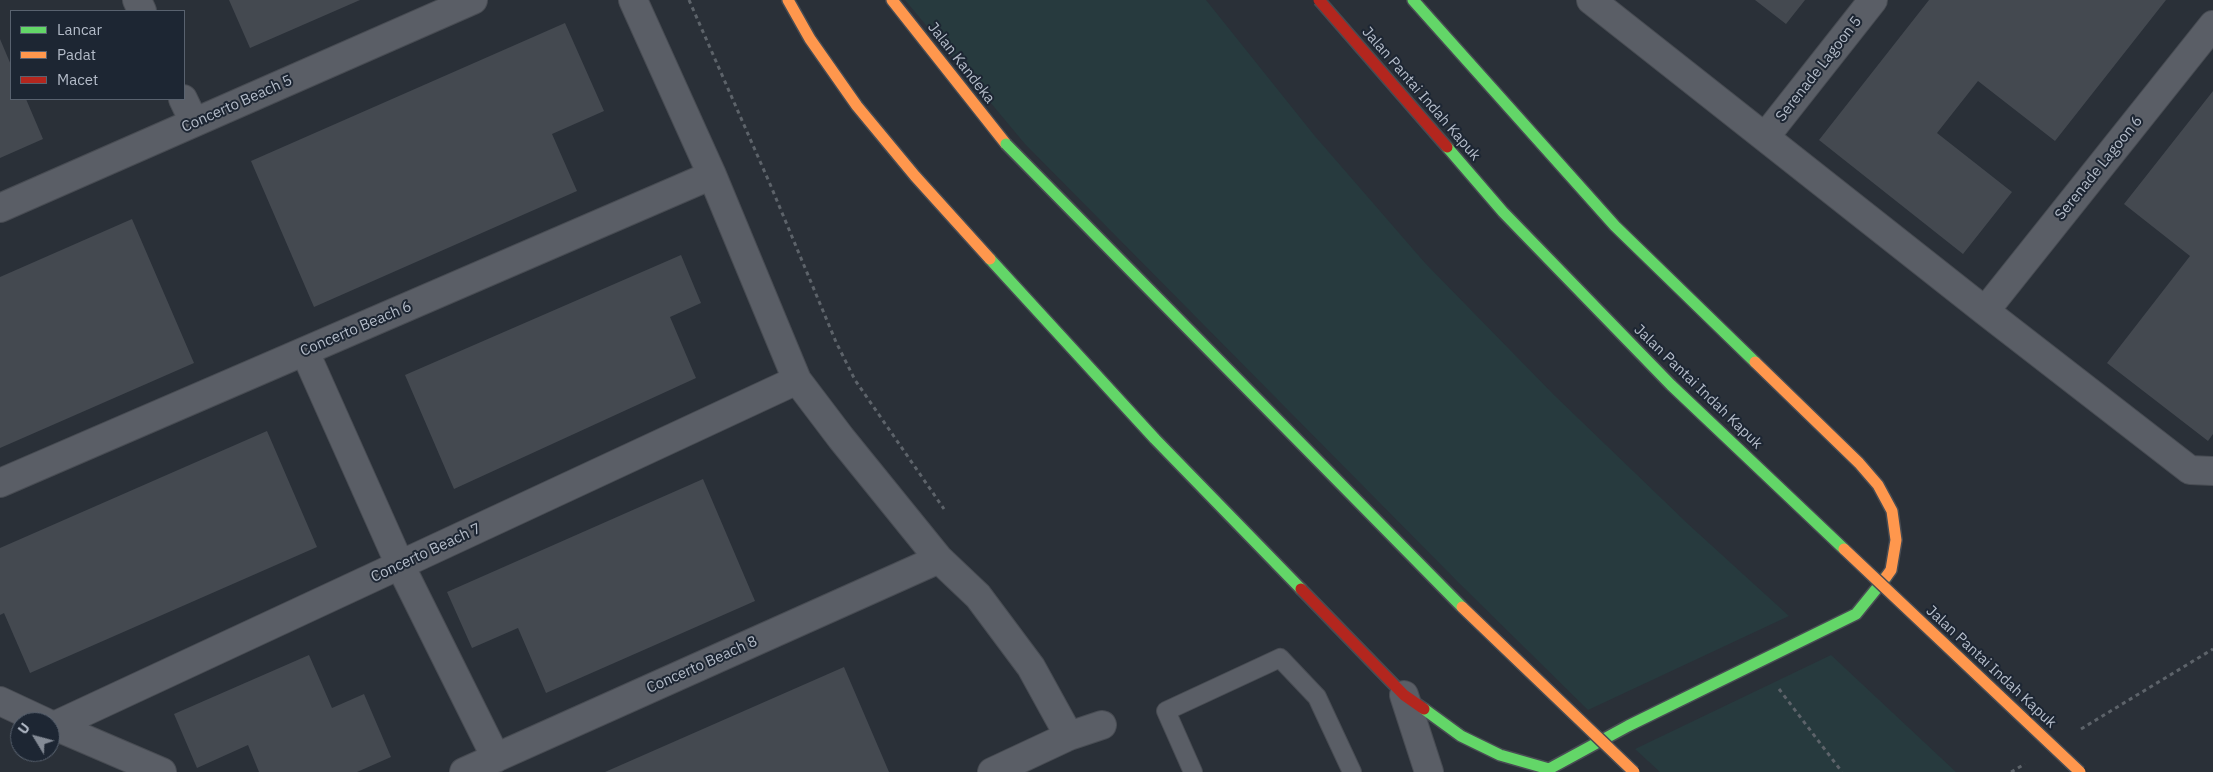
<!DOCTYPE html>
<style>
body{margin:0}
#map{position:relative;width:2213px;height:772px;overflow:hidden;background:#2a3038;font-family:"IBM Plex Sans",sans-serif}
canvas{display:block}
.legend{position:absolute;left:10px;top:10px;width:175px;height:90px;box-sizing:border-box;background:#1d2633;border:1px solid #59626f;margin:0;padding:6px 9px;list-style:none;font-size:15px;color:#b4bcc9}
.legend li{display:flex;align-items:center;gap:10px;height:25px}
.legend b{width:25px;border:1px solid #59626f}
.north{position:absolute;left:10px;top:712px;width:50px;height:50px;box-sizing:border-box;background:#1d2633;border:1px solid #59626f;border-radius:50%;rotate:307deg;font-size:14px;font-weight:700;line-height:20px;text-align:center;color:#b4bcc9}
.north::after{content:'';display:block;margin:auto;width:18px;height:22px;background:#848b96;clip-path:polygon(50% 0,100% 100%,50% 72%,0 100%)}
</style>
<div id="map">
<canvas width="2213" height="772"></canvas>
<ul class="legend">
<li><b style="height:6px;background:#63d668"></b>Lancar</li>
<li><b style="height:6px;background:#ff974d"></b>Padat</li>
<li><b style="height:6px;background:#b3261e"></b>Macet</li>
</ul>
<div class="north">U</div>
</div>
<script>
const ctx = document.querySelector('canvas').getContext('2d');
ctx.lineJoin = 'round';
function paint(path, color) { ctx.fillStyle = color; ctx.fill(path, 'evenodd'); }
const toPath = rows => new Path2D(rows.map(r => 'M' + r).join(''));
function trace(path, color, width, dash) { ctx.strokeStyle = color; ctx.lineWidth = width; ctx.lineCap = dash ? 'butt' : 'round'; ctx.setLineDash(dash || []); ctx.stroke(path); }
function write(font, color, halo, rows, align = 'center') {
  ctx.font = font + ' "IBM Plex Sans",sans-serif'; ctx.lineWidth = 4; ctx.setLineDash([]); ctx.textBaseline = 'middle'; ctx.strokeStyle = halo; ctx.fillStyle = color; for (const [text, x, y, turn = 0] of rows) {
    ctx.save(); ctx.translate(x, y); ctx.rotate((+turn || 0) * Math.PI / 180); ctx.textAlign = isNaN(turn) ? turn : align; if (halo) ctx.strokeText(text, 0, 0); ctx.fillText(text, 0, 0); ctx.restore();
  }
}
paint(toPath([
 [905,0,1206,0,1314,135,1425,263,1554,395,1688,524,1789,616,1588,710,1459,583,1025,144],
 [1831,655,1956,772,1660,772,1635,749]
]), '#273a3e');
paint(toPath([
 [229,0,360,0,250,48],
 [1755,0,1805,0,1786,24],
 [1929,0,2166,0,2055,141,1978,81,1937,133,2012,192,1963,254,1819,140],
 [565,23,604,111,552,134,577,191,314,307,251,161],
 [0,39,11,65,11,99,26,99,43,139,0,158],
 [2213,91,2213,434,2208,441,2107,363,2190,256,2124,204],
 [132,219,194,363,0,448,0,277],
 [681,255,701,303,670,317,696,378,454,489,405,375],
 [267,431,317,547,30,673,4,613,0,615,0,548],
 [703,479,755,601,546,693,518,628,472,648,447,592],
 [309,655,332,708,364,694,391,757,357,772,259,772,248,745,197,768,174,714],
 [844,667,889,772,605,772]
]), '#444950');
const lane = toPath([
 [1193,772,1166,711,1280,658,1317,697,1352,772]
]);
const street = toPath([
 [137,0,142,11],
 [633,0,712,175,797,380,841,438,939,559,978,596,1031,667,1069,736],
 [1591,0,1985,311,2190,470,2213,471],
 [183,99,194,122],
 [1765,137,1873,0],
 [0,208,473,0],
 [1985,311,2213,25],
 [305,352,400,565,496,758],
 [0,483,712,175],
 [1404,695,1429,772],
 [0,701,45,722],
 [50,724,162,772],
 [54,726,797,380],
 [464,772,939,559],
 [992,772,1069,736,1102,725]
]);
const fast = toPath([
 [1413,0,1615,226,1755,362],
 [990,259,1155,439,1301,589],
 [1424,709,1461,736,1500,755,1549,769,1628,726,1856,614,1886,577]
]);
const slow = toPath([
 [788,0,810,39,857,106,915,176,990,259],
 [892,0,1006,144],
 [1755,362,1859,463,1878,485,1892,511,1896,540,1891,570,1886,577]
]);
const jam = toPath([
 [1301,589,1404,695,1424,709]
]);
trace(lane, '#484c53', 20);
trace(street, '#484c53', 30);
trace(fast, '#484c53', 14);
trace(slow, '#484c53', 14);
trace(jam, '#484c53', 14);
trace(toPath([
 [689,0,770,184,836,342,855,380,944,509],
 [1779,689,1842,772],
 [2081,729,2213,649],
 [2011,772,2025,764]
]), '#5d636a', 3, [4, 4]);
trace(lane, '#5a5e66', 18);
trace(street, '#5a5e66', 28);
trace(fast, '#63d668', 11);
trace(slow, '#ff974d', 11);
trace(jam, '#b3261e', 11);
const fastBridge = toPath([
 [1006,144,1462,607],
 [1447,147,1503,212,1671,385,1844,549]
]);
const slowBridge = toPath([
 [1844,549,2080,772],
 [1462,607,1634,772]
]);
const jamBridge = toPath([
 [1319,0,1447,147]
]);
trace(fastBridge, '#484c53', 14, []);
trace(slowBridge, '#484c53', 14, []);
trace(jamBridge, '#484c53', 14, []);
trace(fastBridge, '#63d668', 11);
trace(slowBridge, '#ff974d', 11);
trace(jamBridge, '#b3261e', 11);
write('15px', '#b4bcc9', '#1d2633', [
 ["Jalan Kandeka",961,63,52],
 ["Serenade Lagoon 5",1819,69,-52],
 ["Jalan Pantai Indah Kapuk",1421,94,49],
 ["Concerto Beach 5",237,104,-24],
 ["Serenade Lagoon 6",2099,168,-51],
 ["Concerto Beach 6",356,329,-23],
 ["Jalan Pantai Indah Kapuk",1698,387,44],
 ["Concerto Beach 7",426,553,-25],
 ["Concerto Beach 8",702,665,-24],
 ["Jalan Pantai Indah Kapuk",1991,667,43]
]);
</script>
